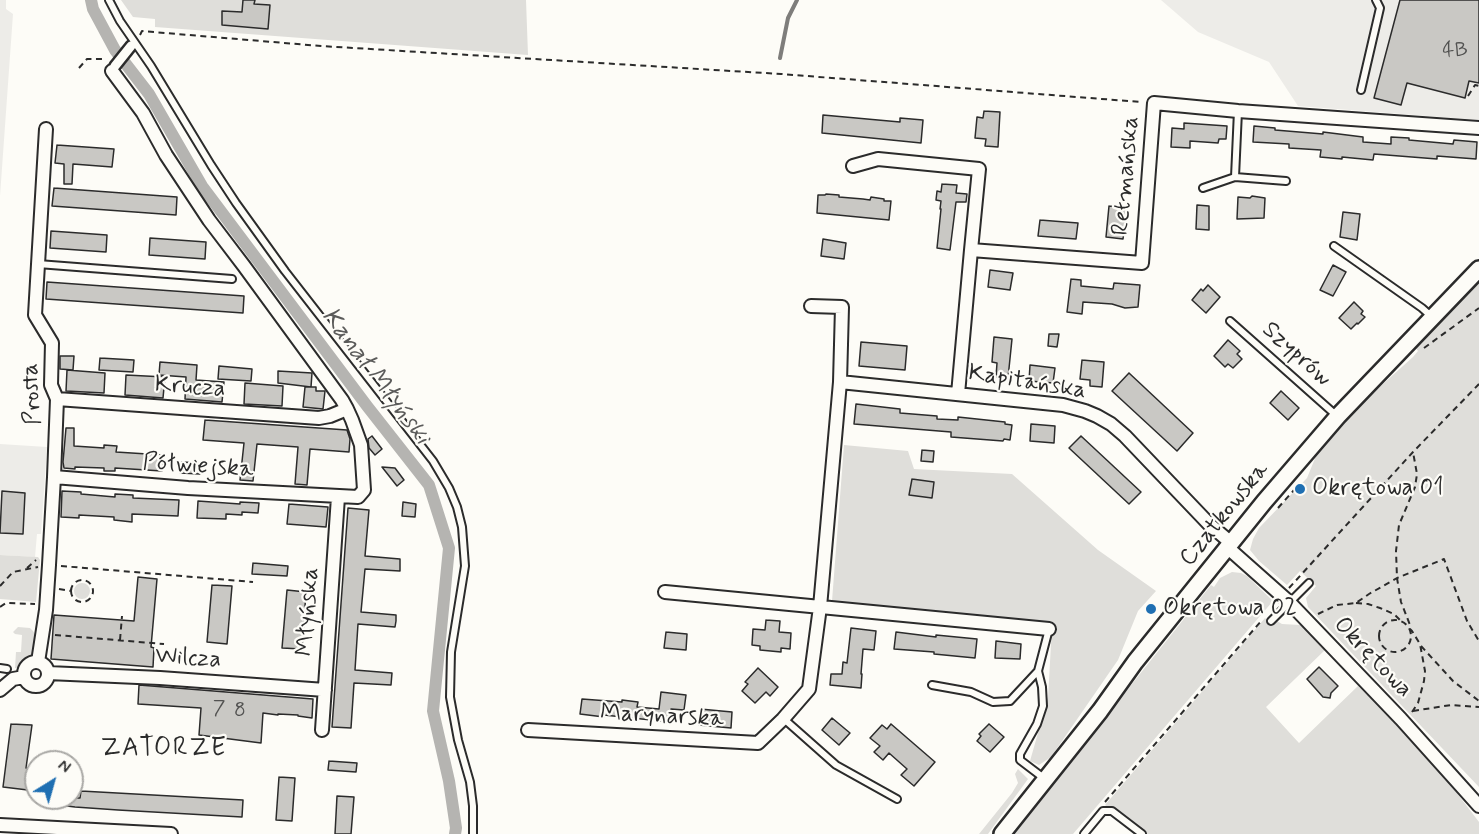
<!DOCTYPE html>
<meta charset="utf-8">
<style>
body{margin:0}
#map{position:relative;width:1479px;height:834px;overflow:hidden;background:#fdfcf7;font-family:Mynerve,sans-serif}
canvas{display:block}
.north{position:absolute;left:24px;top:750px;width:60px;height:60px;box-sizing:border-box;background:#fdfcf7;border:2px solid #a9a8a5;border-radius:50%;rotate:37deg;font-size:16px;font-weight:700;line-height:24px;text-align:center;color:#2b2b2b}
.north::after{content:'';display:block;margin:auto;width:21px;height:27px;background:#1f6fb2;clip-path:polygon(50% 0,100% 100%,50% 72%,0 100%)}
</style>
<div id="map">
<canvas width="1479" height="834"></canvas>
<div class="north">N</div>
</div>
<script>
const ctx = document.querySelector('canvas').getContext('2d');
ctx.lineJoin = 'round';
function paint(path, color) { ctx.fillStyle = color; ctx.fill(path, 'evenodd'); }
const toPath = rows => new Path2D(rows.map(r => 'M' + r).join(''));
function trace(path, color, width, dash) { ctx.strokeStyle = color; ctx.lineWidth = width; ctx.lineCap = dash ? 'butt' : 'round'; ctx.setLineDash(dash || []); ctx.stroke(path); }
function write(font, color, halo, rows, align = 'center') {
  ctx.font = font + ' Mynerve,sans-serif'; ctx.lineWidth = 4.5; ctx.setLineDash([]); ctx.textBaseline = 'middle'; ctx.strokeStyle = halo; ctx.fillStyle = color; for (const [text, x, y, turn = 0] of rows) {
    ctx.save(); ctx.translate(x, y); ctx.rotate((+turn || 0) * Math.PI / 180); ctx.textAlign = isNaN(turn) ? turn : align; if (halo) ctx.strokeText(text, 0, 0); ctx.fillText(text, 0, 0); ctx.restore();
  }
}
paint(toPath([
 [0,0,6,0,6,9,13,14,0,196],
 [1161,0,1479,0,1479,120,1298,106,1269,62,1198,32],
 [0,444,47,447,41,534,37,534,35,557,0,555]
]), '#edece8');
paint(toPath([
 [121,0,526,0,528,55,155,27,155,19,133,17],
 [1479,281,1479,787,1308,607,1306,598,1316,586,1300,571,1287,585,1259,561,1250,550,1253,539,1259,528,1307,478,1316,456,1354,410,1413,357,1418,351,1414,346],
 [844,445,908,451,914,469,1012,474,1098,550,1156,591,1138,611,1118,660,1051,757,1039,765,1030,761,1048,698,1052,626,832,601],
 [0,555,38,557,40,560,36,602,0,599],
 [1232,572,1241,573,1247,576,1273,601,1073,834,1012,834,1211,585,1214,587,1220,578],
 '74 591a8 8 0 1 1 16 0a8 8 0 1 1-16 0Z',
 [1265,618,1272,626,1277,621,1282,624,1300,625,1307,629,1325,650,1266,707,1299,743,1358,686,1437,767,1479,822,1479,834,1143,834,1105,805],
 [18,627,30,628,33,631,37,638,33,655,21,666,17,668,15,668,16,652,21,652,22,635,15,634,13,632],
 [1018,769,1028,779,988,834,979,834,1012,793,1018,783,1015,774]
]), '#dfdeda');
trace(toPath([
 [780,58,788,18,797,0]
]), '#7e7d7b', 4);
trace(toPath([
 [91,0,93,9,115,50,149,94,202,186,367,406,429,485,449,548,433,711,449,781,456,828,455,834]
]), '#b5b4b1', 12);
const building = toPath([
 [243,0,255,0,254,4,270,5,268,29,222,25,222,11,242,12,243,0],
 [1400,0,1479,0,1479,83,1469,81,1465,98,1407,83,1401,105,1374,98,1400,0],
 [984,111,1000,112,998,147,985,146,986,139,975,138,977,117,983,118,984,111],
 [823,115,900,122,900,118,923,120,921,143,822,133,823,115],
 [1184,123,1227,126,1226,139,1219,139,1218,143,1190,141,1190,148,1171,147,1172,128,1184,129,1184,123],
 [1254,126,1275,128,1275,130,1323,134,1323,132,1363,137,1363,142,1391,144,1391,137,1409,138,1409,140,1453,144,1454,140,1477,142,1476,159,1437,156,1437,159,1374,154,1373,160,1342,157,1342,159,1320,157,1321,150,1289,148,1289,144,1253,142,1254,126],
 [57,145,114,149,112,167,73,164,72,184,64,184,64,164,55,163,57,145],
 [942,184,957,185,956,193,967,194,966,202,956,202,950,250,937,248,941,209,940,209,941,201,936,200,937,191,941,192,942,184],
 [54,188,177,197,176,215,52,206,54,188],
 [826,194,839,195,839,197,863,199,870,200,871,197,884,199,884,201,891,201,889,220,817,213,818,195,825,195,826,194],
 [1252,196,1265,198,1264,218,1237,219,1238,197,1250,198,1252,196],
 [1197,205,1209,206,1209,230,1196,229,1197,205],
 [1109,206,1127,207,1123,239,1106,237,1109,206],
 [1343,212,1360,214,1357,240,1340,237,1343,212],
 [1040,220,1078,223,1076,239,1038,236,1040,220],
 [51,231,107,235,106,252,50,248,51,231],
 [150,238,206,242,205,259,149,255,150,238],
 [823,239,846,243,844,259,821,256,823,239],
 [1333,265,1346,272,1333,296,1320,290,1333,265],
 [990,270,1013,273,1010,290,988,287,990,270],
 [1071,279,1081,280,1081,286,1113,289,1114,283,1140,285,1138,307,1125,308,1112,304,1083,302,1082,314,1067,312,1071,279],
 [47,282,244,296,243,313,46,299,47,282],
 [1208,285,1220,297,1206,313,1192,300,1201,289,1203,291,1208,285],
 [1354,302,1363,311,1361,314,1365,317,1358,324,1357,323,1351,329,1339,318,1354,302],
 [1049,334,1059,334,1057,347,1048,346,1049,334],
 [994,337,1012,339,1008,378,996,377,997,363,992,362,994,337],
 [1228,340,1240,351,1237,354,1242,359,1233,368,1228,364,1225,367,1214,356,1228,340],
 [861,342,907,346,905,370,859,366,861,342],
 [60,356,74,356,73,370,60,369,60,356],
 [100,358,134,360,133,372,99,370,100,358],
 [1082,360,1104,362,1102,387,1090,386,1090,380,1080,379,1082,360],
 [160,362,197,365,196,380,224,382,222,402,185,399,186,377,159,375,160,362],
 [1030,365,1055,368,1053,383,1029,381,1030,365],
 [219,366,252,369,251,381,218,379,219,366],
 [67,370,105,373,104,393,66,391,67,370],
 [278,371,312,373,311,387,278,383,278,371],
 [1129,373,1193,433,1177,451,1112,391,1129,373],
 [126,375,165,377,163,398,125,395,126,375],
 [245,383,283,386,282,406,244,404,245,383],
 [305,387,316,387,316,391,325,391,323,409,303,407,305,387],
 [1281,391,1299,408,1288,420,1270,403,1281,391],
 [856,404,900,409,900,413,937,416,937,419,958,420,958,417,1005,422,1005,424,1012,425,1010,440,1004,439,1003,441,951,437,951,432,854,424,856,404],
 [205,420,347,430,350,439,349,452,310,449,307,485,295,484,298,447,257,444,253,481,240,480,244,443,203,440,205,420],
 [1031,424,1055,426,1054,443,1030,441,1031,424],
 [66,428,74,428,74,446,104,448,104,445,117,446,116,452,163,455,162,471,115,468,115,471,104,471,104,468,75,467,75,469,64,468,63,462,66,428],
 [372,436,382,449,375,455,369,448,368,439,372,436],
 [1081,436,1141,492,1129,504,1069,448,1081,436],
 [922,450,934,451,933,462,921,461,922,450],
 [181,462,201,463,200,474,180,473,181,462],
 [382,467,395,468,404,480,397,486,382,467],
 [912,479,934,482,932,498,909,495,912,479],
 [2,491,25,493,23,534,0,533,2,491],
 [62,491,81,492,81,494,115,497,115,494,133,495,133,498,179,500,178,516,132,514,132,522,114,520,114,517,79,515,79,518,61,517,62,491],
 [198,501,240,504,240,502,259,503,258,513,242,512,242,515,226,514,226,519,197,518,198,501],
 [403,502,416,504,415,517,402,516,403,502],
 [289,504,328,507,326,527,287,524,289,504],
 [348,508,369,510,365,556,400,559,400,571,365,569,361,612,396,615,396,621,395,627,358,624,355,670,392,673,391,685,354,683,351,728,332,727,348,508],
 [253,563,288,566,287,576,252,574,253,563],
 [138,577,157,579,151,647,154,648,153,667,51,659,54,615,134,621,138,577],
 [212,585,232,586,227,644,207,642,212,585],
 [287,590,306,592,302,649,282,648,287,590],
 [766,620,780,621,779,632,791,633,790,649,781,648,781,652,760,650,760,646,752,645,753,629,765,630,766,620],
 [851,628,876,631,874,650,863,649,861,674,862,674,861,688,830,685,831,674,842,674,843,662,847,663,851,628],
 [666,632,687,634,686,650,664,648,666,632],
 [896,632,936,637,936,635,977,639,975,658,934,654,934,652,894,649,896,632],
 [996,641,1021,644,1020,659,995,658,996,641],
 [1319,667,1338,686,1331,693,1330,698,1323,697,1307,679,1319,667],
 [758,668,778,687,770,696,766,692,755,703,742,691,748,684,745,682,758,668],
 [139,685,313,699,312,718,298,716,298,715,278,714,278,715,263,713,261,743,199,735,201,708,138,704,139,685],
 [661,692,686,695,684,710,671,709,670,722,604,715,604,717,580,714,582,699,622,702,622,700,638,702,637,707,659,709,661,692],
 [700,709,732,712,731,728,699,725,700,709],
 [832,718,850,733,839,745,822,730,832,718],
 [11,724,32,725,26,768,36,769,36,791,3,787,11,724],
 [891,724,935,762,914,786,901,775,907,769,889,753,883,760,874,752,880,746,870,738,882,725,887,729,891,724],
 [989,724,1004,737,990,752,977,741,981,736,979,734,989,724],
 [329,761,357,763,356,772,328,770,329,761],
 [279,777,295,778,292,821,276,820,279,777],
 [81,791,243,800,242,817,118,810,75,807,51,804,51,798,80,798,81,791],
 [337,796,354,797,351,834,335,834,337,796]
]);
paint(building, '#c9c8c4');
trace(building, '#2b2b2b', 1.5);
const service = toPath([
 [109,0,120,21,151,66,211,165,236,203,285,271,433,461,449,488,457,507,462,527,465,566,451,652,450,697,458,740,470,782,473,806,473,834],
 [1361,90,1380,8,1376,0],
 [1235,177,1238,111],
 [1203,188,1235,177,1286,181],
 [1334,246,1422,308,1432,317],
 [38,264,232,279],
 [1230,321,1337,416],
 [1271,621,1309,583],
 [0,668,7,669],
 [932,685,971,692,993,702,1010,701,1038,671],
 [784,719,836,765,897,799],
 [1045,779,1020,760,1020,754,1037,724,1043,706,1042,687,1038,671,1049,629],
 [1084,834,1103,811,1112,811,1142,834]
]);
const pedestrian = toPath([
 [115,66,131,46]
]);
const minor = toPath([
 [853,166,878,159,979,169,971,250],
 [840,382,1063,405,1085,411,1097,416,1111,424,1125,436,1209,524,1230,542],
 [958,394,971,250,1142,263,1154,103,1238,111,1479,128],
 [57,399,319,418,330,416,347,409,342,400,244,266,209,220,166,155,143,113,112,71],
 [54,477,188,488,358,497,364,490,361,445,352,420,347,409],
 [1227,547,1289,602,1401,719,1479,806],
 [665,592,1049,629],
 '24 674a12 12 0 1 1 24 0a12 12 0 1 1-24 0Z',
 [38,662,46,610,49,565,54,477,57,399,51,385,52,343,35,315,46,129],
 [48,673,160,678,325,690],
 [0,690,13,679,24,677],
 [322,730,338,497],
 [528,730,758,743,783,719,809,689,820,607,840,382,842,307,811,306],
 [0,825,171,834]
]);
const tertiary = toPath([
 [1002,834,1100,711,1135,662,1264,502,1338,416,1479,269]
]);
trace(service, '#2b2b2b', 10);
trace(pedestrian, '#2b2b2b', 14);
trace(minor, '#2b2b2b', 16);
trace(tertiary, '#2b2b2b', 20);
trace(toPath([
 [140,35,142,31,321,46,781,74,1141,102],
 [79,68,87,59,102,59,104,61],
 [1468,96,1475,85,1479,86],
 [1424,348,1479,308],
 [1278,508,1294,490],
 [61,566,253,582],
 [27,568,36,560],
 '71 591a11 11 0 1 1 22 0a11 11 0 1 1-22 0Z',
 [0,586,13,572,38,567],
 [1289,588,1413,452,1479,384],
 [59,589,71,591],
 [1356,603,1368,604,1380,608,1394,614,1400,620],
 [0,607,6,603,35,604],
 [1318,614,1337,605,1356,603,1369,594,1397,578,1444,559,1467,621,1479,641],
 '1379 636a16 16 0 1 1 32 0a16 16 0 1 1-32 0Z',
 [55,635,164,644],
 [120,640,122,616],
 [1421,646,1453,681,1479,701],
 [1413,711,1451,705,1479,707],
 [1412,712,1418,703,1424,681,1425,671,1420,644,1412,631,1410,629,1410,625,1401,602,1397,578,1396,551,1399,525,1415,487,1417,474,1413,452],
 [1105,802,1262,620]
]), '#2b2b2b', 2, [6, 4.5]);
trace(service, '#fdfcf7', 6);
trace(pedestrian, '#fdfcf7', 9);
trace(minor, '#fdfcf7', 12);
trace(tertiary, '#fdfcf7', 15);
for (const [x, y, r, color] of [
 [1300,489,6,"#1f6fb2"],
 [1151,609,6,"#1f6fb2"]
]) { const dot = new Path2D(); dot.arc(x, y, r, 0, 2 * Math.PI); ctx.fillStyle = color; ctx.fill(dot); trace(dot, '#fdfcf7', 2); }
write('21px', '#525251', null, [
 ["4B",1455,52],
 ["7",219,710],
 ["8",240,712]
]);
write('24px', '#2b2b2b', '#fdfcf7', [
 ["Retmańska",1127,176,-85],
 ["Szyprów",1296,355,42],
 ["Kapitańska",1027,383,9],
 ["Krucza",190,388,4],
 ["Prosta",33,394,-93],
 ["Półwiejska",198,467,4],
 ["Czatkowska",1225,515,-51],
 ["Młyńska",309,612,-86],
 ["Okrętowa",1372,658,46],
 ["Wilcza",188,659,4],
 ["Marynarska",662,717,3]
]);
write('24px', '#2b2b2b', '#fdfcf7', [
 ["Okrętowa 01",1312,489],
 ["Okrętowa 02",1163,609]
], 'left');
write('italic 26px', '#5b5b5a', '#fdfcf7', [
 ["Kanał Młyński",375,377,53]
]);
ctx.letterSpacing = '1.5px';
write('26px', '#2b2b2b', '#fdfcf7', [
 ["ZATORZE",164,750]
]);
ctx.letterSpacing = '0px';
</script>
